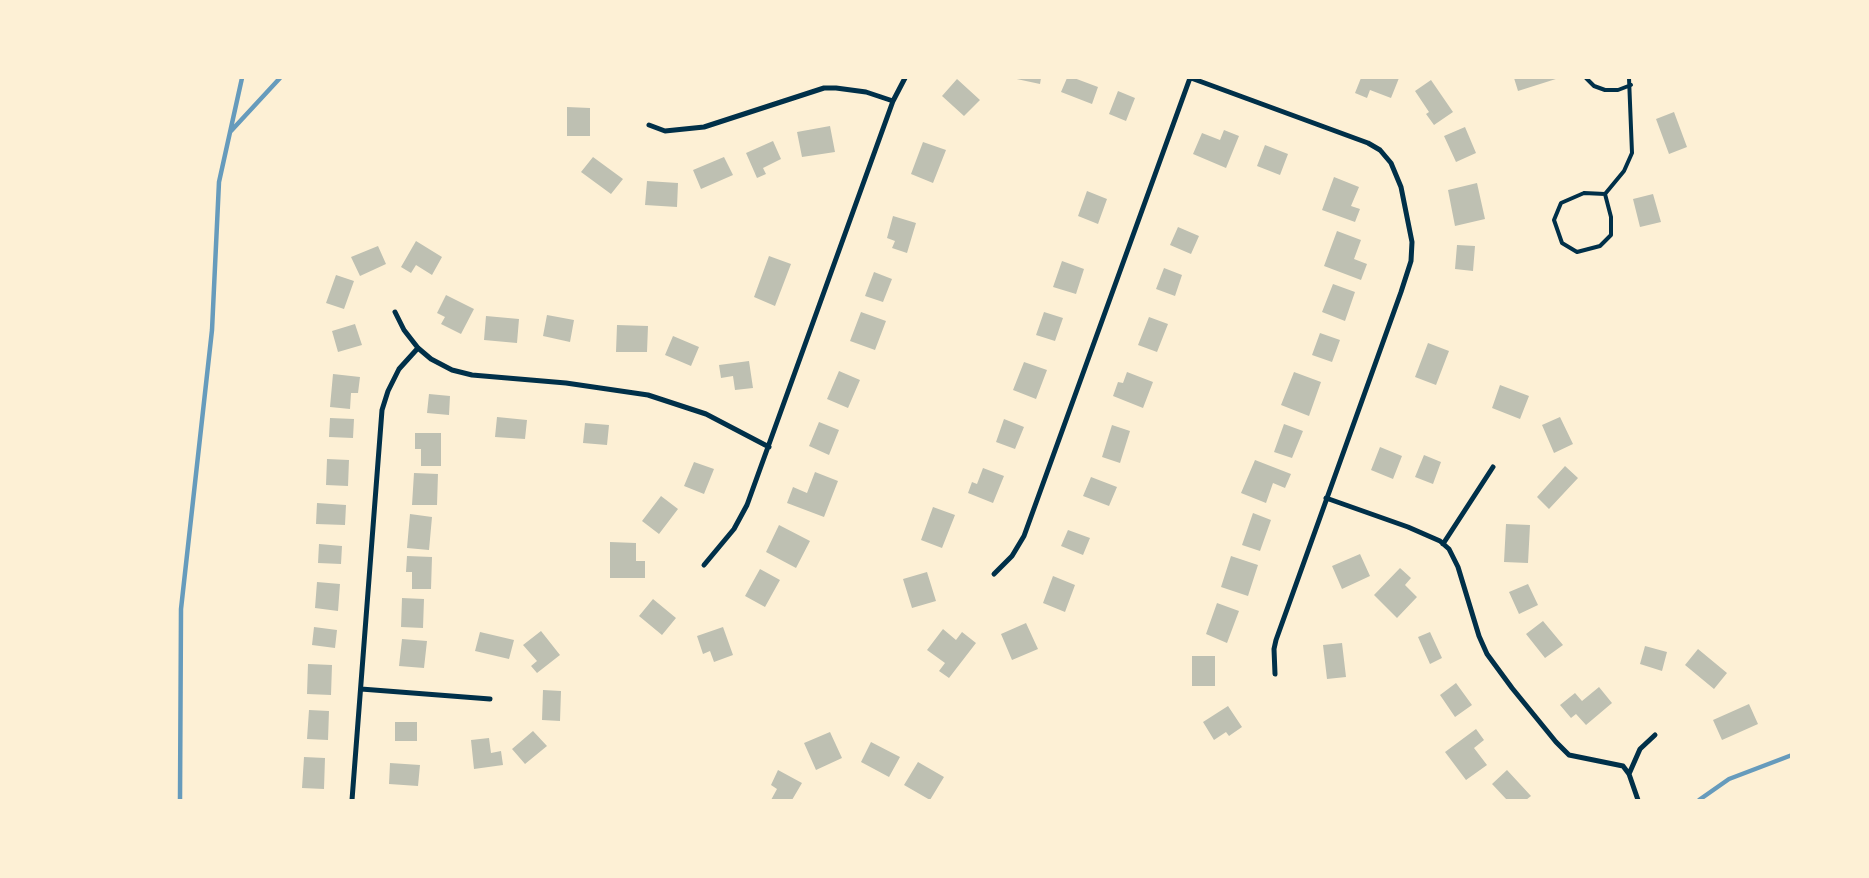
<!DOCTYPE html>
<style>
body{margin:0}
#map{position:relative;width:1869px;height:878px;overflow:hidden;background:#fdf0d5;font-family:"Open Sans",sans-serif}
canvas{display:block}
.frame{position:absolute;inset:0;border:79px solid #fdf0d5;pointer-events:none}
</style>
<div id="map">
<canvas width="1869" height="878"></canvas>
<div class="frame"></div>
</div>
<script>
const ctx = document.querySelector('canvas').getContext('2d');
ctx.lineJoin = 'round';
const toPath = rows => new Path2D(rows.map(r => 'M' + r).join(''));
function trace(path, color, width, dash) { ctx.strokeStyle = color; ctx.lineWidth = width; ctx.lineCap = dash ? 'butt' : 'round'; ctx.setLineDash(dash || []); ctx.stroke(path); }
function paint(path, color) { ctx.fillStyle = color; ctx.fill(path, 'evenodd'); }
trace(toPath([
 [231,131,280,78],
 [180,800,181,609,212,330,219,182,242,78],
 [1699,800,1729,779,1792,755]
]), '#669bbc', 4.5);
paint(toPath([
 [1012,78,1041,78,1040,84],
 [1067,78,1074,78,1098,87,1092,104,1061,92],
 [1361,78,1399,78,1391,98,1370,90,1367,98,1355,93],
 [1514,78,1559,78,1518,91],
 [957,79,980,100,964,116,942,96],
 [1431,80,1453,112,1434,125,1426,114,1429,112,1415,91],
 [1118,91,1135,98,1126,121,1109,114],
 [567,107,590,108,590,136,567,136],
 [1674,112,1687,147,1669,154,1656,119],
 [830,126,835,152,802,157,797,132],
 [1465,127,1476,153,1456,162,1444,136],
 [1224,130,1239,136,1226,168,1193,154,1202,133,1220,140],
 [773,141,781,159,763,168,766,174,757,178,746,153],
 [923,142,946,150,933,183,911,174],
 [1265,145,1288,154,1280,175,1257,166],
 [593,157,623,179,611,194,581,172],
 [724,157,733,175,701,189,693,170],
 [1334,177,1359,187,1351,206,1360,209,1355,222,1322,210],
 [647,181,678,183,677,207,645,205],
 [1477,183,1485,219,1455,226,1448,190],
 [1087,191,1107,199,1098,224,1078,216],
 [1653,194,1661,222,1640,227,1633,199],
 [893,216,916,223,907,253,892,248,895,241,887,238],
 [1178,227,1199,236,1191,254,1170,245],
 [1337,231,1361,240,1354,259,1367,264,1361,280,1324,266],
 [416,241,442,257,432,275,416,265,411,273,401,267],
 [1457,245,1475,246,1473,271,1455,269],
 [378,246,386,264,360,276,351,257],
 [769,256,791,264,775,306,754,297],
 [1062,261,1084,269,1076,294,1053,287],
 [1164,268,1182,275,1175,296,1156,289],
 [874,272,892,279,883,302,865,296],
 [336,275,354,281,344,309,326,303],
 [1333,284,1355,292,1345,321,1322,312],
 [446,295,474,309,461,334,441,324,445,317,437,313],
 [861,312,886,321,875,350,850,341],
 [1044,312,1063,318,1055,341,1036,335],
 [547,315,574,320,570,342,543,336],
 [486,316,519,319,517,343,484,340],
 [1149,317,1168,324,1157,352,1138,345],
 [355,324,362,345,338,352,332,331],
 [617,325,648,326,647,352,616,352],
 [1320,333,1340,340,1332,362,1312,355],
 [673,336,699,347,691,366,665,355],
 [1428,343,1449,351,1436,385,1415,377],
 [749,361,753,388,735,390,733,376,721,378,719,365],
 [1024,362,1047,370,1036,399,1013,390],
 [839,371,860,380,848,408,827,399],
 [1127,372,1153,382,1143,408,1113,396,1118,382,1123,383],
 [1294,372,1321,382,1309,416,1281,405],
 [333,374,360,377,358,393,351,393,350,409,330,407],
 [1500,385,1529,396,1520,419,1492,408],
 [429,394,450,396,449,415,427,413],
 [497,417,527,420,525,439,495,437],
 [1560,417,1573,444,1554,453,1542,425],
 [330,418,354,419,353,438,329,437],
 [1004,419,1024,427,1015,449,996,442],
 [819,422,839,430,829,455,809,446],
 [585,423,609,425,607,445,583,443],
 [1284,424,1303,431,1292,458,1274,452],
 [1112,425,1130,431,1120,463,1102,457],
 [415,433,441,433,441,466,421,466,421,449,415,449],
 [1380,447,1402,456,1393,479,1371,470],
 [1424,455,1441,462,1433,484,1415,477],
 [327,459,349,460,348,486,326,485],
 [1255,460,1291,474,1285,488,1273,483,1266,503,1241,493],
 [694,462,714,469,704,494,684,486],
 [1565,466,1578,478,1549,509,1537,497],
 [983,468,1004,476,993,503,968,493,972,482,977,484],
 [815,472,838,481,824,517,787,503,793,487,807,493],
 [414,473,438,474,437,505,412,505],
 [1091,477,1117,487,1109,506,1083,496],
 [661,496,678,509,659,534,642,521],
 [317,503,346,505,345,525,316,524],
 [933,507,955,515,942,548,921,540],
 [1253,513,1271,520,1260,551,1242,545],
 [410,514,432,517,429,550,407,548],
 [1506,524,1530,525,1528,563,1504,562],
 [779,525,810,541,796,568,766,552],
 [1068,530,1090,538,1083,555,1061,546],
 [610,542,636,543,636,561,645,561,645,578,610,578],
 [319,544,342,546,341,564,318,563],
 [1360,554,1370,576,1342,589,1332,566],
 [407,556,432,557,431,589,412,589,412,572,406,572],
 [1231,556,1258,565,1248,596,1221,587],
 [1400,568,1411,578,1405,585,1417,597,1397,618,1374,595],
 [760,569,780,580,765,607,745,596],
 [927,572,936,601,912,608,903,579],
 [1053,576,1075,585,1065,612,1043,603],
 [317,582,340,584,338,611,315,608],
 [1528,584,1538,605,1519,614,1509,592],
 [402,598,424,599,423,628,401,627],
 [653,599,676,618,662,635,639,616],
 [1217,603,1239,611,1227,643,1206,634],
 [1543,621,1563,645,1545,658,1526,634],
 [1026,623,1038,649,1012,660,1001,634],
 [314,627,337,630,335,648,312,645],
 [723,627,733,655,714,662,710,651,703,654,697,636],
 [943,629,956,640,962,632,976,643,949,678,939,671,945,663,927,650],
 [541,631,560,655,537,673,531,666,537,661,523,645],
 [480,632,514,640,509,659,475,651],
 [1430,632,1442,658,1430,664,1418,637],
 [402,639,427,641,424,668,399,666],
 [1342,643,1346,677,1327,679,1323,645],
 [1645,646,1667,652,1662,671,1640,664],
 [1698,649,1727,673,1714,689,1685,665],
 [1192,656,1215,656,1215,686,1192,686],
 [308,664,332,665,331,695,307,694],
 [1456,683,1472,705,1455,717,1440,695],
 [1599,687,1612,703,1586,725,1576,714,1571,718,1560,705,1575,693,1582,701],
 [543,690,561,691,560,721,542,720],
 [1749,704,1758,724,1722,740,1713,720],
 [1228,706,1242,727,1229,736,1226,732,1214,740,1203,722],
 [309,710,329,711,328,740,307,739],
 [395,722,417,722,417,741,395,741],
 [1476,729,1484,740,1474,748,1487,765,1466,780,1445,752],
 [533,731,547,746,525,764,512,749],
 [830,732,842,758,816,770,804,743],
 [489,738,491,753,501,751,503,765,474,769,471,740],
 [871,742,900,757,889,777,861,762],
 [304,757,325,758,324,789,302,788],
 [918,762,944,777,930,800,904,785],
 [390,763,420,765,418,786,389,784],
 [778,770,802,783,792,800,771,800,777,789,771,785],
 [1507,770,1531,796,1526,800,1507,800,1492,784]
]), '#bec0b2');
trace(toPath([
 [1586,78,1594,86,1605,90,1618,90,1631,85],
 [1584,193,1605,194,1611,217,1611,235,1600,246,1577,252,1562,243,1554,220,1561,203,1584,193],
 [1605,194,1624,171,1632,153,1629,78]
]), '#003049', 4);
trace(toPath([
 [1191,78,1368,143,1380,150,1391,163,1401,187,1412,242,1411,261,1401,292,1276,640,1274,649,1275,674],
 [649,125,665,131,704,127,824,88,836,88,866,92,893,101],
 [395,312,404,330,418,348,431,359,452,370,472,375,566,383,648,395,706,414,769,447],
 [1326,498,1408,527,1440,541,1449,549,1458,567,1479,636,1487,654,1512,688,1556,742,1569,755,1623,766,1629,774],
 [1443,544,1493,467],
 [704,565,734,529,747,505,893,101,905,78],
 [994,574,1012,556,1024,536,1190,78],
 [361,689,490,699],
 [352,800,382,410,388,391,399,369,418,348],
 [1638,800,1629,774,1640,749,1655,735]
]), '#003049', 5);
</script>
